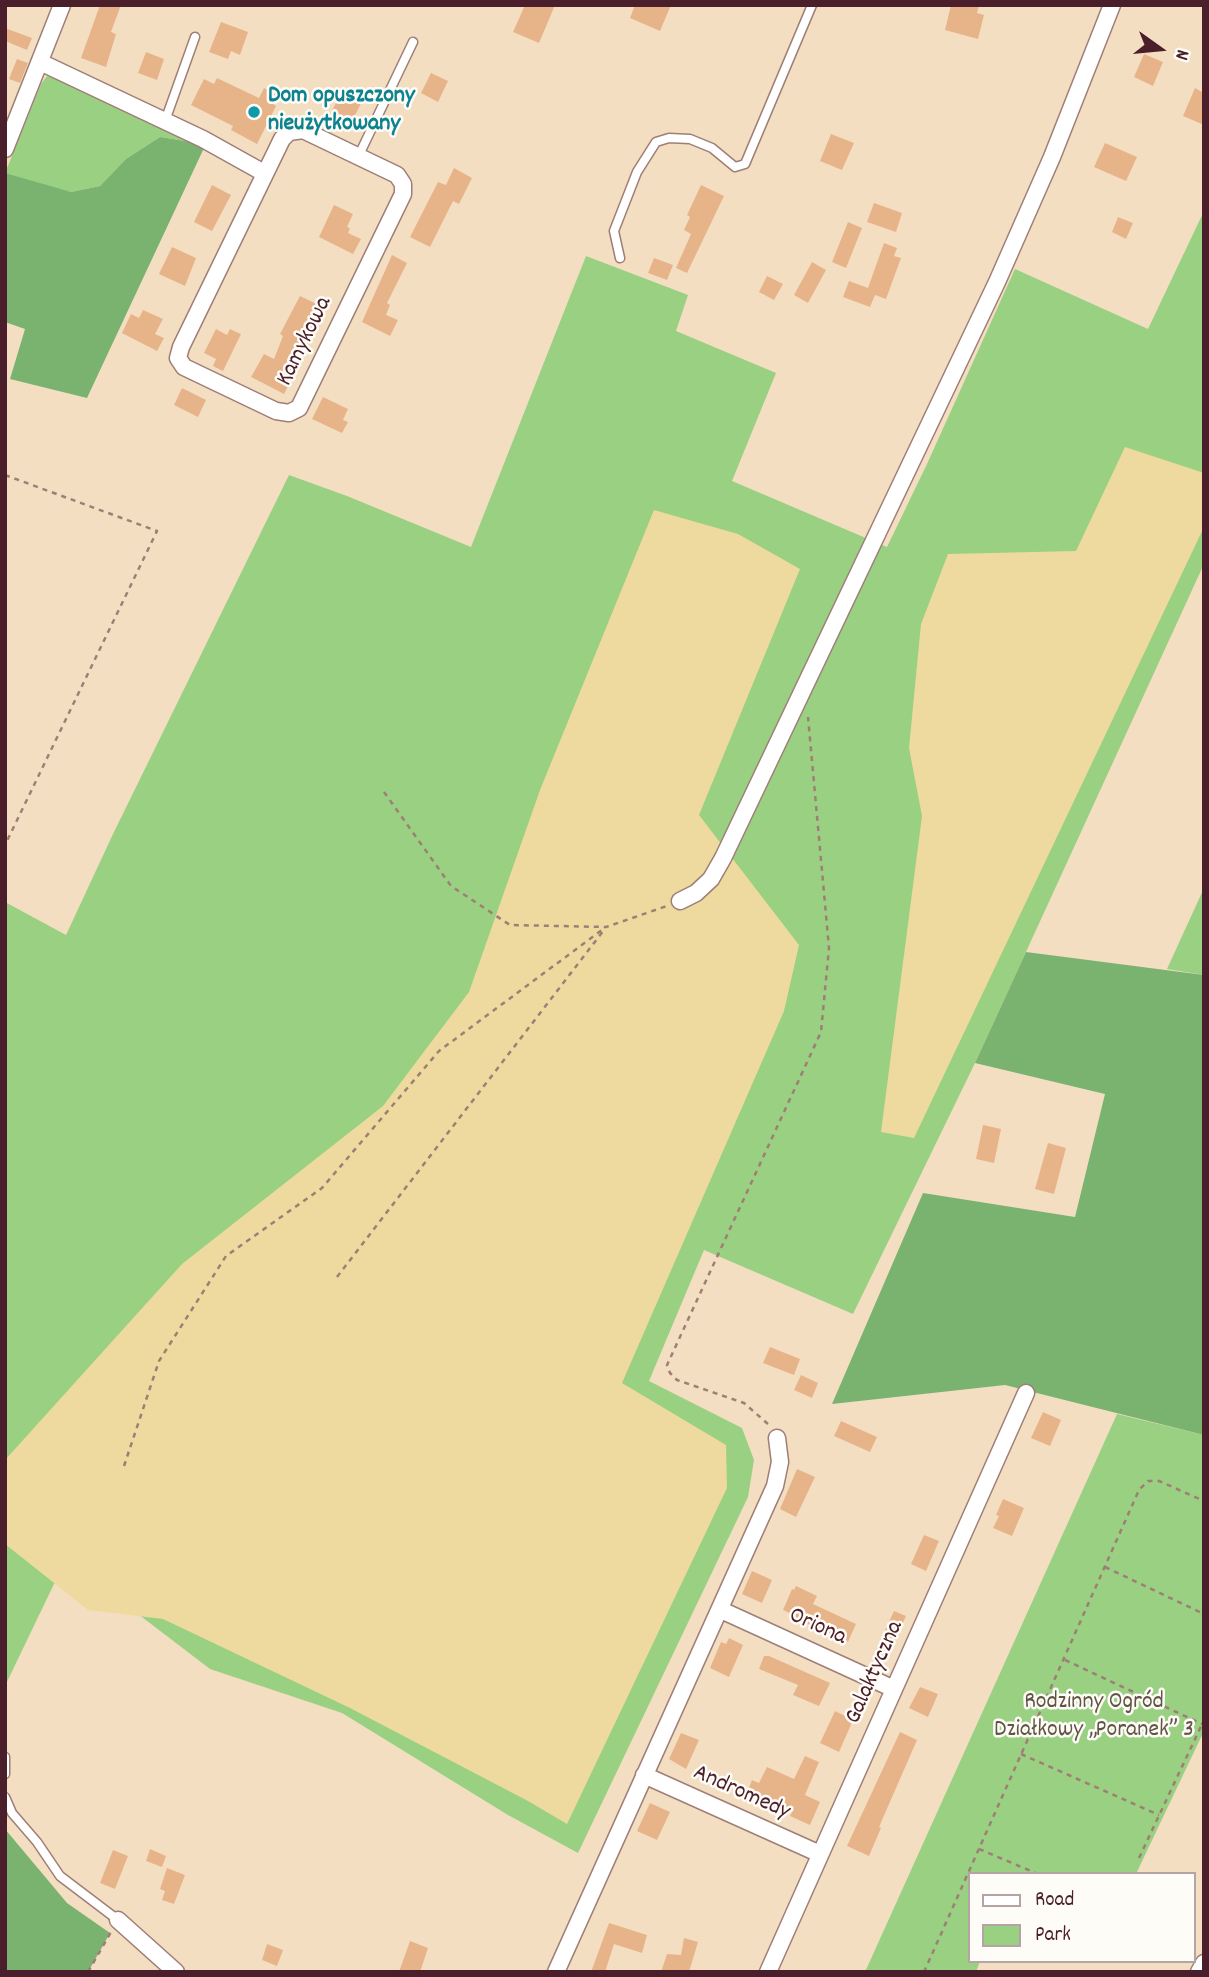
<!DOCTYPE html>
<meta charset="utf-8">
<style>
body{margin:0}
#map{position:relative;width:1209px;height:1977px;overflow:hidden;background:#f4dec2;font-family:Dekko,sans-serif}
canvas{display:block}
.frame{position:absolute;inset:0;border:7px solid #4a1f2b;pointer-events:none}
.legend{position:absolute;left:968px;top:1872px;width:228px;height:91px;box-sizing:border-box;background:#fdfcf7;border:2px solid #b5a4a5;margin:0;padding:9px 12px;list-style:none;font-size:21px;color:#4a1f2b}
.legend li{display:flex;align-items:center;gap:14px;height:35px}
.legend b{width:35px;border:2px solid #b5a4a5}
.north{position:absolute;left:1125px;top:14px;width:70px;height:70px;-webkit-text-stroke:5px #fdfcf7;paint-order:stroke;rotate:105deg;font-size:19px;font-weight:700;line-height:28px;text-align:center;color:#4a1f2b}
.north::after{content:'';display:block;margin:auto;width:24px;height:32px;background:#4a1f2b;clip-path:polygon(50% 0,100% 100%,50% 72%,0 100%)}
</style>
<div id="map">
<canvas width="1209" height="1977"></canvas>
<div class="frame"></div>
<ul class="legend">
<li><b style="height:9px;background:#fff"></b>Road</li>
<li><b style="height:19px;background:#99d082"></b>Park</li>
</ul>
<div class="north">N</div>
</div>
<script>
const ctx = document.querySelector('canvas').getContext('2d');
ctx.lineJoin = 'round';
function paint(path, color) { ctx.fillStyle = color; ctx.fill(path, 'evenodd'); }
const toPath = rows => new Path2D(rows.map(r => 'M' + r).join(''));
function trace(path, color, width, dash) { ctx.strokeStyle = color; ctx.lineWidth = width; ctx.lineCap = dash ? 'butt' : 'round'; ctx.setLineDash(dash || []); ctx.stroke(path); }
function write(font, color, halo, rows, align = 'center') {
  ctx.font = font + ' Dekko,sans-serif'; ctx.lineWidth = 5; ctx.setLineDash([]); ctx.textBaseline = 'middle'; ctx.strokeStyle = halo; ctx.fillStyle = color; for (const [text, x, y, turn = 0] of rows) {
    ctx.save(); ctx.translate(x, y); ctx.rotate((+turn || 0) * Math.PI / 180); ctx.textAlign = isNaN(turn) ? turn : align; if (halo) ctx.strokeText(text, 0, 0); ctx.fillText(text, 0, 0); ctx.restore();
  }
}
paint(toPath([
 [47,76,62,81,191,142,160,137,126,159,100,186,71,192,50,188,5,173,41,84],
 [1204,211,1204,564,975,1063,853,1314,704,1250,649,1381,742,1428,754,1460,748,1497,578,1853,508,1815,342,1713,210,1669,66,1559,5,1686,5,902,66,935,113,834,289,475,347,496,471,547,586,256,688,295,676,331,776,373,732,481,887,547,927,464,1015,269,1148,329],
 [1204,888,1204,975,1167,969],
 [1117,1414,1204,1435,1204,1731,1136,1874,969,1874,969,1961,980,1961,976,1972,865,1972]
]), '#99d082');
paint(toPath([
 [160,137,191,142,204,148,87,398,10,379,25,329,5,322,5,173,71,192,100,186,126,159],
 [1026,952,1204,975,1204,1435,1005,1385,832,1404,923,1193,1075,1217,1105,1094,975,1063],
 [5,1829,67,1903,110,1933,88,1972,5,1972]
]), '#7ab270');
paint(toPath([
 [1125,447,1204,473,1204,527,914,1138,881,1132,922,816,909,748,921,624,948,554,1076,551],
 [654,510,738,534,800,569,699,815,799,945,784,1011,622,1383,726,1445,727,1488,567,1824,528,1801,350,1708,163,1619,88,1610,5,1544,5,1460,182,1264,383,1106,469,992,540,790]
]), '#eeda9e');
paint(toPath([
 [100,5,121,5,111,32,116,34,106,67,81,58],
 [525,5,555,5,539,43,513,32],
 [635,5,671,5,660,31,630,18],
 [951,5,979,5,977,13,984,15,978,39,945,30],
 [221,22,248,32,240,55,231,51,228,59,209,52],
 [5,28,32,38,27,50,5,41],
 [146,52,164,59,157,80,138,73],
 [1144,54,1163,62,1153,86,1134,77],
 [17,59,28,63,20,83,9,79],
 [431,73,448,81,438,102,421,93],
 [217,78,259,98,264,88,278,95,273,104,276,106,257,144,231,130,233,126,191,105,204,79,214,84],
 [344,88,364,97,349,128,328,118],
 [1195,88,1204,93,1204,125,1183,116],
 [831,134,854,143,842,170,820,161],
 [1105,143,1137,157,1126,181,1094,167],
 [454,168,472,178,459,204,453,201,430,247,410,237,438,182,446,185],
 [212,185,231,195,212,231,194,222],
 [701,185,724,196,687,273,676,268,691,234,684,230,690,217,687,215],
 [874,203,902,213,896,232,867,222],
 [334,205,353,214,347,227,350,228,348,233,361,239,353,254,319,237],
 [1118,217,1133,223,1126,239,1112,232],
 [848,222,862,228,846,268,832,262],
 [884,243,897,248,894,256,901,258,886,299,875,295,870,307,843,297,849,281,868,288],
 [172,247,196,258,185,286,159,274],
 [392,255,407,263,387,303,390,305,386,315,398,320,390,336,362,322],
 [654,258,673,265,667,280,648,273],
 [812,262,826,270,808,303,794,295],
 [767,276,783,284,774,300,759,292],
 [300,296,325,308,306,347,304,346,292,368,296,370,284,394,251,377,264,354,274,359,283,336,280,334],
 [143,310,163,319,155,334,164,338,157,351,122,333,131,314,139,318],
 [216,329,227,335,230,329,241,334,223,371,213,366,216,359,204,353],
 [182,388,206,400,198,417,174,405],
 [323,397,348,409,343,420,348,422,342,433,312,419],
 [983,1125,1001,1129,994,1163,976,1159],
 [1048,1143,1066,1148,1054,1194,1035,1189],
 [770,1347,800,1359,794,1375,763,1363],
 [801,1375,818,1383,812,1398,794,1390],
 [1043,1412,1061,1420,1050,1446,1031,1438],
 [841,1421,877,1437,870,1452,834,1436],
 [797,1469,815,1477,796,1517,780,1509],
 [1003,1499,1024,1508,1012,1536,993,1528,999,1516,996,1515],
 [924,1535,939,1541,926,1571,911,1564],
 [752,1571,772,1580,762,1603,742,1594],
 [796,1586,817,1596,813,1604,856,1624,848,1642,795,1618,796,1616,783,1610,792,1589,794,1590],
 [894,1611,906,1616,887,1659,874,1654],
 [729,1638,743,1645,729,1677,710,1668,721,1642,726,1644],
 [764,1656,769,1656,830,1683,819,1706,793,1695,798,1685,759,1669],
 [920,1687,938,1694,928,1717,909,1708],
 [835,1711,853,1720,839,1752,820,1743],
 [900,1732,917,1740,879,1827,881,1828,869,1856,847,1846],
 [681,1733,699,1740,686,1769,669,1759],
 [805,1756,819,1762,805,1795,820,1802,810,1825,790,1816,793,1810,762,1796,760,1802,746,1795,752,1780,759,1783,767,1767,794,1779],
 [650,1803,670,1812,657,1840,637,1831],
 [150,1849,166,1856,162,1867,146,1861],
 [113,1850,128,1856,115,1889,100,1883],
 [167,1868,185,1875,174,1904,162,1900,165,1891,160,1889],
 [609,1923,647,1935,642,1953,614,1944,605,1972,591,1972],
 [684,1938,698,1942,689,1972,661,1972,667,1954,681,1955],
 [410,1941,428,1948,420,1972,399,1972],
 [267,1944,283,1950,277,1966,262,1960]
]), '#e7b48a');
const lane = toPath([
 [165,121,195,37],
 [359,155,413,42],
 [620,258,614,231,637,172,656,142,669,138,690,139,712,148,735,167,745,164,812,5],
 [5,1757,5,1774],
 [5,1797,12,1813,37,1842,60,1876,118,1920]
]);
const street = toPath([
 [40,62,203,139,264,173],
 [303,130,397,175,403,184,403,194,299,408,289,413,276,411,184,367,178,358,181,347,282,139,289,132,303,130],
 [5,149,62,5],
 [680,901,696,893,711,879,723,858,997,282,1052,157,1112,5],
 [721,1610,894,1689],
 [644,1775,820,1854],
 [118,1920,176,1972],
 [556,1972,775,1486,780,1462,777,1438],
 [768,1972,1026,1393],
 [1199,1972,1204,1963]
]);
trace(lane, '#9f7e76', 11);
trace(street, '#9f7e76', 19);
trace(toPath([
 [5,475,157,531,5,845],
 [384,792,451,886,510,925,606,927,667,906],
 [337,1277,604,930],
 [768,1424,744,1403,677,1380,670,1373,667,1365,821,1032,829,948,808,717],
 [124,1466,159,1361,226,1256,322,1188,439,1051,606,927],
 [1105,1567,1204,1614],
 [1065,1660,1202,1724],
 [1021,1754,1159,1815],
 [979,1849,1038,1874],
 [1139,1858,1204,1720],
 [88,1972,111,1932],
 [924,1972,1139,1490,1148,1481,1159,1481,1204,1501]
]), '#9f7e76', 2.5, [5, 5]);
trace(lane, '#fff', 8);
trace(street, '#fff', 16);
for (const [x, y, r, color] of [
 [254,112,7,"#0f9aa8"]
]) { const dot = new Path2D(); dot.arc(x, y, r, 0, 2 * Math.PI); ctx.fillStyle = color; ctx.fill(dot); trace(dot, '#fdfcf7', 2.5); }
write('bold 24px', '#0d838f', '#fdfcf7', [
 ["Dom opuszczony",268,98],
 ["nieużytkowany",268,126]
], 'left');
write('24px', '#4a1f2b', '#fdfcf7', [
 ["Kamykowa",306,342,-64],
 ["Oriona",817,1628,24],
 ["Galaktyczna",876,1673,-66],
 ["Andromedy",741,1794,24]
]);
write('24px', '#625445', '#fdfcf7', [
 ["Rodzinny Ogród",1094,1704],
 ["Działkowy „Poranek” 3",1094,1732]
]);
</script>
